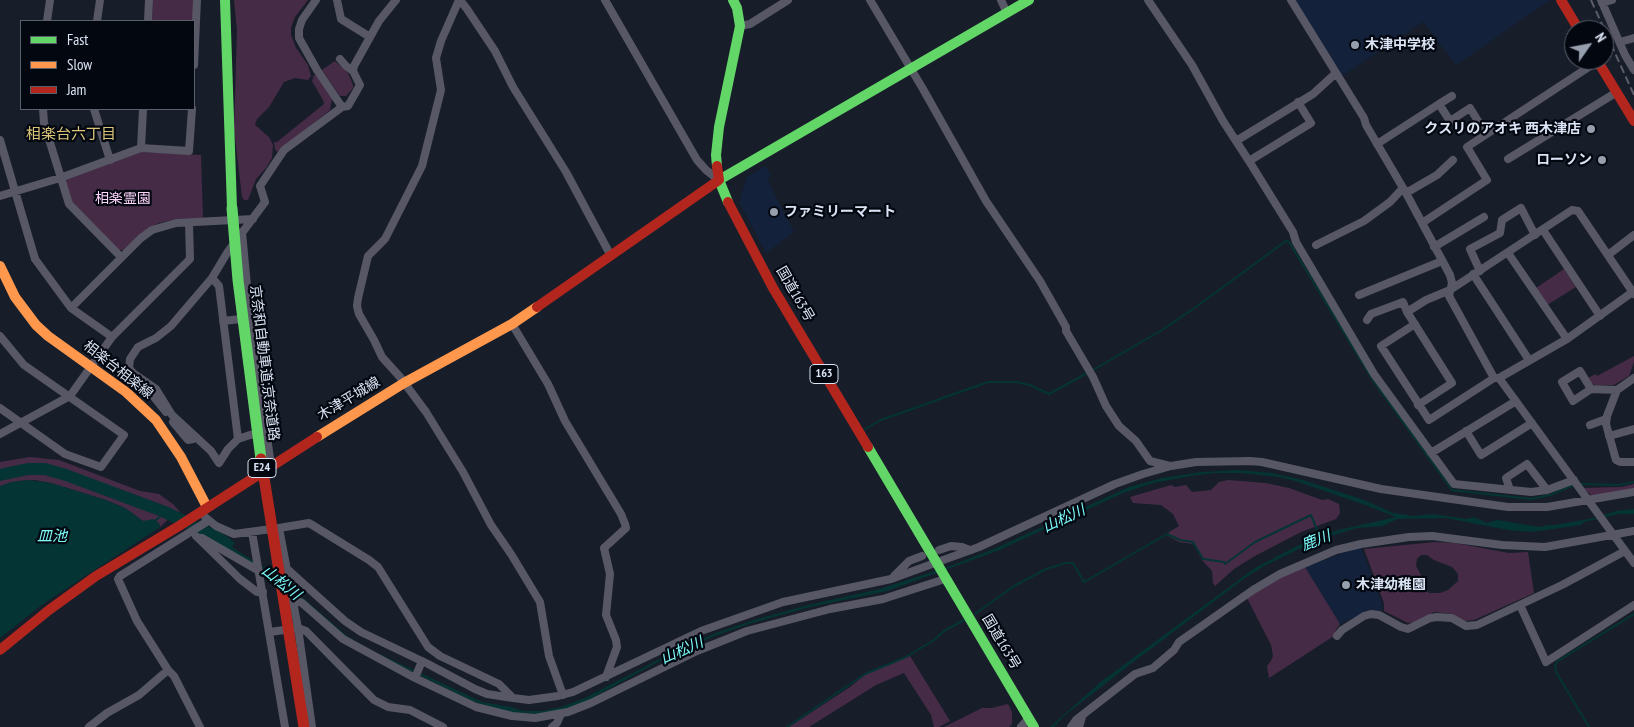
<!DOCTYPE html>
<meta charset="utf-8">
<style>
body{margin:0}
#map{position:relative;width:1634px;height:727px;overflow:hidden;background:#171e2a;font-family:"PT Sans Narrow",sans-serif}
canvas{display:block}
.legend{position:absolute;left:20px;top:20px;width:175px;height:90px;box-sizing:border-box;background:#030710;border:1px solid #595f6b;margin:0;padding:6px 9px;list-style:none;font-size:15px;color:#dbe4f4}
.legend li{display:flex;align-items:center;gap:10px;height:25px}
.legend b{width:25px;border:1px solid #595f6b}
.north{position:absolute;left:1564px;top:20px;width:50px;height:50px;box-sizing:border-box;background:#030710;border:1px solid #595f6b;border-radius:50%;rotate:57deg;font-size:14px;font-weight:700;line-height:20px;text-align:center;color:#dbe4f4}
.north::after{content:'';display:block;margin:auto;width:18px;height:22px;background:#969fad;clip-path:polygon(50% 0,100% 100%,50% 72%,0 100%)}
</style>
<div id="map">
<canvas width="1634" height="727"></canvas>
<ul class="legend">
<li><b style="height:6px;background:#63d668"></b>Fast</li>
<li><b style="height:6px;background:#ff974d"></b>Slow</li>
<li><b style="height:6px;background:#b3261e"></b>Jam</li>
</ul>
<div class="north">N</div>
</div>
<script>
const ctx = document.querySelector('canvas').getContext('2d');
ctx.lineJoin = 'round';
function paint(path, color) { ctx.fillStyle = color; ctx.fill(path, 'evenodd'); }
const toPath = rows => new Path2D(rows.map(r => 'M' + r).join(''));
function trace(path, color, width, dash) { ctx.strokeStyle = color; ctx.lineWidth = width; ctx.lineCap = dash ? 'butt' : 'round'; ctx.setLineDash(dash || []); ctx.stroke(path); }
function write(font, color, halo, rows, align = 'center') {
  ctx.font = font + ' "PT Sans Narrow","Noto Sans JP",sans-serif'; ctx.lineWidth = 4.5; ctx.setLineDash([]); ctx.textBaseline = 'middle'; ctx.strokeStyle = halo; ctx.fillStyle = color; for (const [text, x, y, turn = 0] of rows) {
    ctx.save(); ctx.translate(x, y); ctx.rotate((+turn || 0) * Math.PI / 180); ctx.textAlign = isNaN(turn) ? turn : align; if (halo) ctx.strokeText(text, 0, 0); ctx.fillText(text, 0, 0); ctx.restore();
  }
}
paint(toPath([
 [1294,0,1550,0,1456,65,1423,22,1342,76],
 [765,166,771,176,767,179,794,232,766,253,739,202,747,177],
 [1361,547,1382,604,1381,612,1369,611,1340,624,1305,567]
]), '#13213b');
paint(toPath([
 [153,0,194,0,193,21,152,21],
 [234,0,308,0,295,17,291,27,291,35,296,48,308,65,311,76,308,80,295,78,284,82,269,107,257,119,255,125,269,137,273,145,272,158,266,168,256,179,248,200,244,200,242,197,234,129,237,31],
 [335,61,348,73,353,85,353,88,346,96,340,96,322,70],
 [314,75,317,76,332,99,330,110,277,152,275,149,274,142,277,142,324,104,323,100,312,81],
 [141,152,201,155,203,218,176,219,159,223,151,227,124,250,119,250,71,202,65,183,67,179],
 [1564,269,1576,287,1547,305,1536,288],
 [1634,356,1634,362,1629,376,1614,385,1596,385,1592,384,1588,378,1596,374,1597,376],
 [30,457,59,460,140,491,159,494,174,505,180,512,179,513,164,507,155,502,154,503,53,467,24,465,0,470,0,462],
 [34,472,60,477,170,518,160,527,159,523,143,521,125,508,106,500,51,483,35,480,19,481,0,486,0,478,16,474],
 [1228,480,1266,483,1289,488,1322,500,1328,499,1339,504,1340,513,1336,519,1301,532,1253,557,1234,569,1215,586,1213,583,1212,571,1202,560,1195,546,1193,544,1179,542,1168,536,1169,532,1179,526,1173,514,1161,505,1133,503,1130,497,1171,485,1175,487,1186,485,1192,492,1211,490,1219,482],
 [1634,484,1634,490,1592,496,1583,488,1621,487],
 [1435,542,1455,543,1509,553,1528,552,1534,593,1474,620,1464,621,1453,614,1434,612,1414,622,1408,623,1384,611,1384,603,1364,549],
 [1421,555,1427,555,1434,560,1452,567,1458,574,1458,581,1448,590,1440,593,1429,593,1423,586,1421,575,1416,566,1417,559],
 [1305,567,1340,624,1335,631,1337,634,1269,678,1267,666,1271,661,1273,656,1271,645,1247,598,1274,580],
 [910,656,950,721,939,727,934,727,931,715,904,673,876,685,809,727,789,727,850,687,866,674],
 [1008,704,1012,712,1012,724,1009,727,944,727,982,708,992,708]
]), '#462b47');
paint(toPath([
 [1238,470,1272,473,1303,480,1364,500,1393,513,1413,516,1432,514,1467,519,1474,517,1487,523,1497,520,1541,527,1547,525,1555,525,1594,518,1616,511,1634,509,1634,514,1619,514,1584,522,1581,525,1532,532,1508,530,1446,518,1397,519,1383,526,1357,528,1320,539,1309,546,1299,549,1264,566,1245,578,1124,669,1064,716,1054,727,1050,727,1102,681,1255,568,1295,547,1318,537,1338,530,1396,517,1368,506,1299,482,1279,477,1241,473,1214,473,1191,476,1153,483,1123,493,997,551,887,591,810,607,752,623,717,635,669,656,583,703,564,710,537,714,507,712,490,707,470,700,371,651,345,636,296,593,264,569,239,556,213,539,215,531,235,543,232,546,233,548,279,577,346,635,369,649,482,702,511,707,523,711,542,711,561,707,585,698,675,651,716,633,754,620,808,605,880,589,953,565,996,548,1129,487,1162,478,1202,472],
 [27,480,51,483,106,500,125,508,143,521,153,519,159,523,160,527,43,604,0,638,0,486,11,482]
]), '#053435');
trace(toPath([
 [1093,370,1162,330,1193,309,1286,241,1289,242,1374,382,1452,490,1531,499,1550,495,1574,485],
 [865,429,881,420,988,382,1016,382,1030,385,1049,394,1089,372],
 [1581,484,1618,485,1634,482],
 [155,521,165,512],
 [975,614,1014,586,1046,569,1066,563,1073,563,1084,582,1167,534,1180,540,1193,542,1203,559,1224,562,1225,564,1255,542,1311,515,1320,537],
 [787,727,865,674,906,657,934,640,944,631,964,620],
 [1589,727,1556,672,1555,665,1558,661,1634,614]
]), '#053435', 2);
trace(toPath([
 [0,475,28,469,45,469,66,475,165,512,218,538,227,544]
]), '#053435', 12);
trace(toPath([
 [316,0,302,20,299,29,299,38,317,70,342,107],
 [337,0,341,19,370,37],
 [459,0,441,41,436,58,441,90,422,166,385,239,368,256,358,298,357,306,359,314,374,340,382,357,400,377,426,412,463,472,491,525,511,554,540,602,549,656,563,695],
 [460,0,467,9,495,51,513,87,566,172,611,256],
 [605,0,697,160,706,170,719,180],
 [870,0,923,89,986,201,1040,281,1066,327,1066,331,1093,377,1106,406,1119,426,1136,441,1150,461,1170,466],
 [1001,0,1007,13],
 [1148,0,1192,65,1223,121,1249,161,1293,232,1296,242,1374,374,1454,484,1531,492,1547,490,1574,480],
 [1291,0,1364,118,1366,125,1406,193,1450,275,1452,283,1449,296,1494,378,1499,378,1634,563],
 [1601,0,1625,55,1634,70],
 [1602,3,1612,0],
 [47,21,50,0],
 [97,21,100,0],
 [148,21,149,0],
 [740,26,750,24,788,0],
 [1620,42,1634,38],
 [340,59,346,66,353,71],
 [194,65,197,0],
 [1439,104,1452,96],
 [43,109,44,123,69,204,121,257],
 [94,109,110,160],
 [0,140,35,259,71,308],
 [1236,141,1313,94,1336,73],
 [1377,144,1439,104,1450,121,1470,108,1486,134],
 [141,148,143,109],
 [1508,159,1617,92],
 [1249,161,1311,123,1298,102],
 [1406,193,1437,175,1453,160],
 [0,196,60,178,141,148,189,151,192,109],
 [1422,223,1487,180,1467,147,1598,61],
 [1543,230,1600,316],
 [1316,245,1364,221,1390,202,1403,188],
 [1434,247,1484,217],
 [1508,253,1567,339],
 [1608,255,1634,235],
 [1480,271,1470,249,1500,233,1502,220,1521,208,1535,235],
 [1473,274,1529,360],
 [212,278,219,286,238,439,250,435,265,433],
 [1359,295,1442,261],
 [1407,312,1426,300,1450,290,1572,210,1578,211,1634,294],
 [250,318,271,465],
 [1367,320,1371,314,1403,302,1407,312,1452,383,1418,405],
 [223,321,250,318,242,232],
 [512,324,548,384,565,421,621,514,625,524,626,528,604,548,610,574,606,615,616,640,617,647,606,677],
 [1415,324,1381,346,1429,420,1494,378],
 [0,336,24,365,124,435,101,467,65,454,0,408],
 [112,337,190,259,189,223],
 [129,368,128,373,131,379,154,397,166,412],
 [1499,378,1567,339,1634,291],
 [1591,389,1580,371,1562,382,1573,401,1591,389,1617,390,1634,378],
 [1617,390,1607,416,1606,424,1616,460,1620,462,1634,462],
 [173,422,188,440,197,438],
 [1590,425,1606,419],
 [1466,431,1481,455,1532,423],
 [0,434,70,396,112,337,71,308,141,238,152,230,176,223,253,219],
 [1609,436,1634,429],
 [238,439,228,449,219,463,211,451,172,415,156,389,133,373,129,368,130,359,138,347,156,338,171,326,212,278,227,253,265,202,260,186,284,150,342,107,348,106,360,85,353,71,354,66,379,21,396,0],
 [1431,453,1516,401],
 [1510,490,1506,478,1527,464,1547,490],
 [205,517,216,526,234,534,279,528,298,628,312,727],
 [279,528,309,523,369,560,378,567,428,647,440,656,499,684,513,698,529,700,558,696,573,692,701,631,783,602,891,579,979,547,1115,484,1143,474,1171,466,1196,462,1250,461,1262,462,1381,489,1508,507,1547,507,1634,492],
 [252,532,285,727],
 [196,536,240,579,257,592,263,592],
 [202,538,259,571],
 [939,550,951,546,962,547,970,550],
 [286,568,345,621,361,632,428,664,475,689,487,694,513,698],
 [894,576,909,561,922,556],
 [293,599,302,603,343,639,415,678,476,707,512,716,535,718,568,712,591,703,697,651,747,631,830,609,883,599,945,579],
 [1520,605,1546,662,1634,605],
 [270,632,298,628,306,631,374,700,388,707,410,710,443,727],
 [1337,636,1342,630,1364,616,1371,614,1379,615,1401,627,1408,629,1430,618,1437,617,1452,618,1466,626,1477,625,1562,585,1625,551],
 [168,670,174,676,200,727],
 [415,678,422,661],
 [89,727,107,713,139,695,168,670,137,621,118,579,120,576,208,521],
 [552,727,557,723,561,714],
 [1021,727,1029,718],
 [1071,727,1076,720,1135,674,1153,668,1174,650,1179,642,1253,590,1280,574,1336,550,1361,544,1409,537,1432,536,1502,545,1545,547,1634,531],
 [1079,727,1082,717]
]), '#585765', 8);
trace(toPath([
 [225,0,232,208],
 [717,166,716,155,719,127,740,26,737,8,733,0],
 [728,202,719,180,1029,0],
 [868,447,1034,727]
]), '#63d668', 10);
trace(toPath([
 [0,266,15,297,36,325,48,336,126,392,156,420,181,457,207,507],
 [317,437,404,383,512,324,537,307]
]), '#ff974d', 10);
trace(toPath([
 [1561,0,1579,30],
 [1597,60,1634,121],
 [728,202,773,288,868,447],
 [537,307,719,180,717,166],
 [0,650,49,610,96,576,179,526,317,437]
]), '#b3261e', 10);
trace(toPath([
 [1591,0,1634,95]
]), '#5c5d69', 2, [8, 4]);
trace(toPath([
 [232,208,238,280,261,459]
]), '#63d668', 11);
trace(toPath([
 [261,459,304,727]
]), '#b3261e', 11);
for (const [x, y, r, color] of [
 [1355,45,5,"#969fad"],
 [1591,129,5,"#969fad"],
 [1602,160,5,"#969fad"],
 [774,212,5,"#969fad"],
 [1346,585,5,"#969fad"]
]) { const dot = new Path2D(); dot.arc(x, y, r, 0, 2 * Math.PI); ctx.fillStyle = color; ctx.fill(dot); trace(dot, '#030710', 2); }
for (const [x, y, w] of [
 [824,374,28],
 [262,468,28]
]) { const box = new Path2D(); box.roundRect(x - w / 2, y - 9.5, w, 19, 4); ctx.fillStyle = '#030710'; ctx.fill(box); trace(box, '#dbe4f4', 1); }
write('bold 12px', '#dbe4f4', null, [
 ["163",824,374],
 ["E24",262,468]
]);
write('bold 14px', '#dbe4f4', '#030710', [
 ["木津中学校",1365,45],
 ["クスリのアオキ 西木津店",1581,129,"right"],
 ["ローソン",1592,160,"right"],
 ["ファミリーマート",784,212],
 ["木津幼稚園",1356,585]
], 'left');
write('14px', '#fcd3f9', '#030710', [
 ["相楽霊園",123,199]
]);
write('14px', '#dbe4f4', '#030710', [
 ["国道163号",795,294,60],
 ["京奈和自動車道;京奈道路",264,363,83],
 ["相楽台相楽線",118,370,38],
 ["木津平城線",349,399,-31],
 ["国道163号",1001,642,59]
]);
write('15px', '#dcc679', '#030710', [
 ["相楽台六丁目",71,135]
]);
write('italic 15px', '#7cfbf9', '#030710', [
 ["山松川",1064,519,-25],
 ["皿池",52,537],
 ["鹿川",1316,541,-21],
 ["山松川",281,583,39],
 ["山松川",682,651,-24]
]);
</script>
